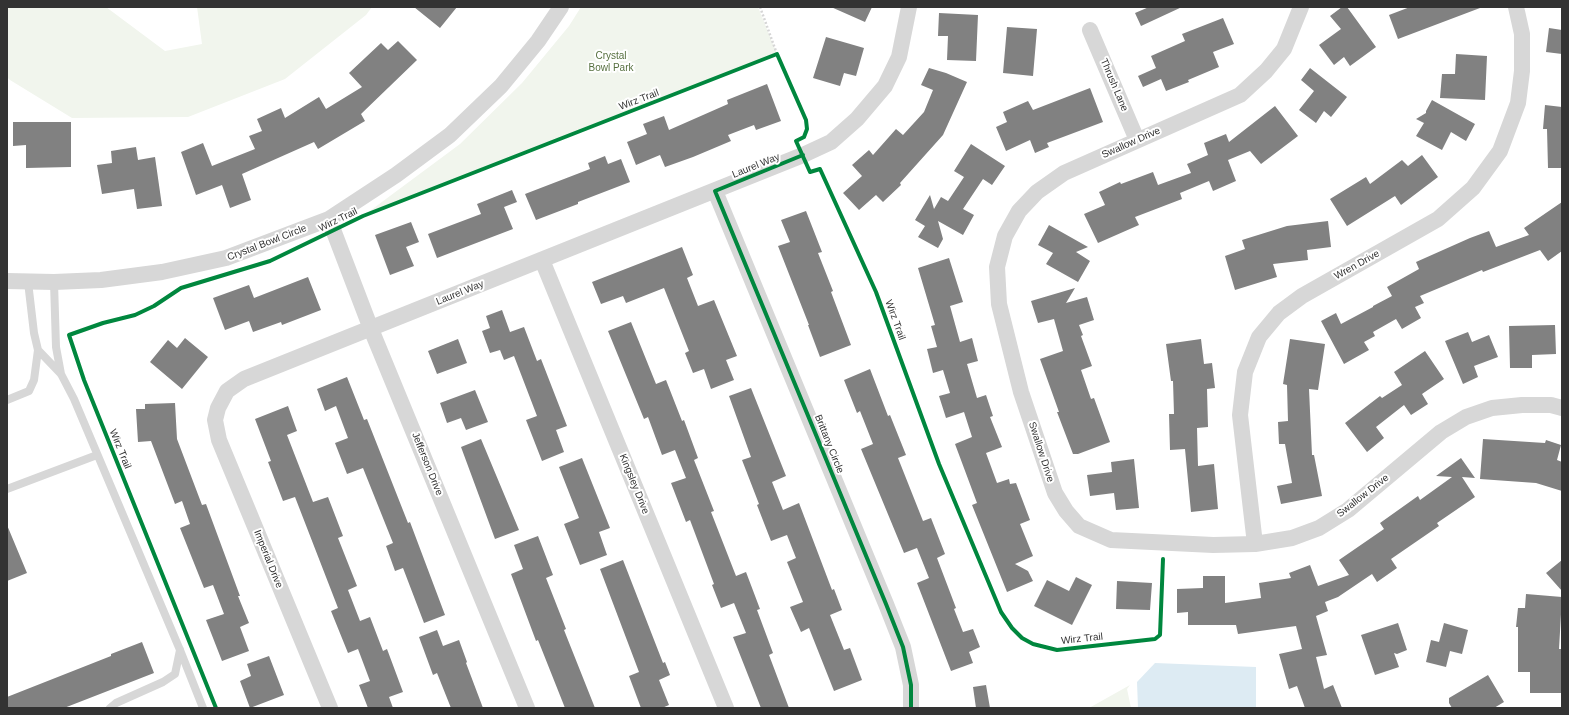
<!DOCTYPE html>
<style>
body{margin:0}
#map{position:relative;width:1569px;height:715px;overflow:hidden;background:#fff;font-family:Helvetica,sans-serif}
canvas{display:block}
.frame{position:absolute;inset:0;border:8px solid #333;pointer-events:none}
</style>
<div id="map">
<canvas width="1569" height="715"></canvas>
<div class="frame"></div>
</div>
<script>
const ctx = document.querySelector('canvas').getContext('2d');
ctx.lineJoin = 'round';
function paint(path, color) { ctx.fillStyle = color; ctx.fill(path, 'evenodd'); }
const toPath = rows => new Path2D(rows.map(r => 'M' + r).join(''));
function trace(path, color, width, dash) { ctx.strokeStyle = color; ctx.lineWidth = width; ctx.lineCap = dash ? 'butt' : 'round'; ctx.setLineDash(dash || []); ctx.stroke(path); }
function write(font, color, halo, rows, align = 'center') {
  ctx.font = font + ' Helvetica,sans-serif'; ctx.lineWidth = 4; ctx.setLineDash([]); ctx.textBaseline = 'middle'; ctx.strokeStyle = halo; ctx.fillStyle = color; for (const [text, x, y, turn = 0] of rows) {
    ctx.save(); ctx.translate(x, y); ctx.rotate((+turn || 0) * Math.PI / 180); ctx.textAlign = isNaN(turn) ? turn : align; if (halo) ctx.strokeText(text, 0, 0); ctx.fillText(text, 0, 0); ctx.restore();
  }
}
paint(toPath([
 [7,7,106,7,165,51,202,44,197,7,372,7,366,15,285,79,188,117,72,118,10,80,7,77],
 [581,7,758,7,777,54,363,216,460,144,522,83,569,26],
 [1130,685,1127,689,1131,708,1089,708]
]), '#f1f5ed');
paint(toPath([
 [1155,663,1256,667,1256,708,1138,708,1137,682]
]), '#ddebf3');
paint(toPath([
 [414,7,457,7,440,28],
 [831,7,872,7,865,22],
 [1149,7,1182,7,1141,26,1135,13],
 [1342,7,1347,7,1376,47,1350,66,1344,57,1334,65,1319,45,1341,29,1330,16],
 [1410,7,1479,7,1480,8,1398,39,1389,15],
 [939,13,978,15,976,61,947,60,948,36,938,36],
 [1223,18,1234,44,1213,52,1219,67,1188,80,1189,82,1166,91,1161,79,1143,87,1138,76,1156,68,1151,56,1185,41,1182,34],
 [1007,27,1037,29,1033,76,1003,73],
 [1549,28,1562,30,1562,54,1546,52],
 [826,37,864,48,856,76,844,73,840,86,813,78],
 [398,41,417,60,361,114,365,121,318,149,314,142,242,174,251,200,230,208,222,185,196,195,181,152,203,143,212,166,255,149,249,136,262,131,257,119,281,108,285,118,319,97,326,109,362,87,349,73,381,43,388,50],
 [1456,54,1487,56,1485,100,1440,98,1442,74,1455,74],
 [929,68,946,73,967,82,943,135,900,183,901,185,883,202,876,195,859,210,843,193,862,176,852,165,869,150,873,155,896,129,903,135,924,112,933,90,921,85],
 [1310,68,1347,97,1331,117,1324,111,1316,123,1299,110,1314,91,1301,80],
 [767,84,781,121,756,130,754,125,728,135,731,141,693,157,665,167,660,155,636,165,627,142,647,134,643,124,664,116,669,130,728,104,727,100],
 [1090,88,1103,122,1047,143,1049,147,1035,153,1030,140,1006,151,996,127,1007,122,1003,112,1028,101,1033,110],
 [1432,100,1475,124,1466,141,1451,132,1442,150,1416,136,1424,123,1416,119,1426,113,1426,111],
 [1545,105,1562,107,1562,168,1548,168,1547,129,1543,129],
 [1275,106,1298,136,1261,164,1250,151,1228,160,1236,181,1213,191,1209,181,1180,193,1182,199,1135,217,1139,225,1098,243,1084,214,1105,205,1099,192,1120,182,1121,184,1153,172,1158,185,1191,173,1187,164,1208,155,1204,143,1226,134,1229,142],
 [13,122,71,122,71,167,26,168,26,145,13,146],
 [971,144,1005,166,992,185,983,179,963,209,974,215,963,235,938,221,943,239,938,248,918,237,925,226,915,220,930,195,934,209,941,197,948,201,964,177,954,171],
 [136,147,138,160,155,157,162,206,137,209,134,189,102,194,97,165,112,163,111,151],
 [1422,155,1438,177,1401,205,1395,196,1347,226,1330,199,1366,177,1370,184,1402,160,1408,166],
 [605,156,608,164,621,159,630,182,578,202,578,204,536,220,525,194,590,169,588,163],
 [512,190,517,202,504,207,513,229,437,258,428,234,481,214,477,204],
 [1562,202,1562,251,1548,261,1540,250,1483,272,1482,270,1420,296,1424,303,1415,307,1421,318,1402,329,1396,319,1373,332,1375,336,1364,342,1369,350,1344,364,1321,321,1336,313,1341,324,1373,307,1373,306,1392,296,1387,287,1419,269,1416,262,1470,238,1489,231,1496,247,1529,235,1524,228],
 [806,211,822,252,818,253,833,291,831,292,851,345,820,357,808,325,809,325,778,246,790,242,781,220],
 [1328,221,1331,247,1307,250,1308,260,1273,264,1277,277,1235,290,1225,256,1245,249,1242,240,1287,226],
 [411,222,419,242,406,247,414,266,390,275,375,235],
 [1049,225,1088,247,1076,252,1090,261,1078,282,1046,264,1053,253,1038,245],
 [682,247,693,275,687,278,698,306,714,300,737,356,726,360,734,380,711,389,704,369,693,373,685,353,689,351,664,288,626,303,623,296,601,304,592,282],
 [949,258,963,302,950,306,960,342,972,338,978,361,967,364,977,398,986,395,993,416,990,417,1002,447,986,453,997,483,1009,479,1010,484,1016,483,1030,520,1020,524,1033,556,1015,564,1028,571,1033,581,1007,592,972,505,977,503,955,444,972,437,964,412,946,418,939,396,950,393,943,370,933,373,927,349,937,347,931,326,935,325,918,268],
 [308,277,321,310,282,325,281,322,253,332,249,321,225,330,213,298,249,285,254,298],
 [1075,288,1066,303,1087,297,1094,320,1079,325,1083,335,1081,336,1092,366,1081,370,1091,399,1094,398,1110,442,1078,454,1073,454,1057,412,1059,412,1040,359,1063,351,1054,319,1038,323,1031,301],
 [502,310,510,332,524,327,537,361,541,359,567,426,556,430,564,452,542,461,526,420,537,416,514,356,504,360,500,350,490,353,482,331,490,328,486,316],
 [631,322,656,384,666,380,682,421,684,420,698,458,694,460,714,511,711,512,736,576,746,572,760,609,757,610,773,653,769,655,789,708,761,708,733,637,746,633,734,603,721,608,712,585,714,584,690,520,686,522,671,483,686,478,675,450,662,455,648,417,644,419,608,331],
 [1555,325,1556,354,1532,355,1532,368,1510,368,1509,326],
 [1468,332,1472,342,1489,335,1498,357,1474,366,1478,377,1463,384,1445,341],
 [185,338,208,357,182,389,150,362,168,340,177,348],
 [458,339,467,363,437,374,428,351],
 [1201,339,1204,364,1212,363,1215,388,1207,389,1208,427,1197,428,1198,466,1214,464,1218,509,1191,512,1185,449,1170,450,1169,414,1174,414,1173,381,1171,381,1166,344],
 [1290,339,1325,344,1318,390,1309,389,1312,455,1314,455,1322,496,1281,504,1277,486,1292,483,1285,444,1279,444,1278,422,1288,421,1287,385,1283,384],
 [1425,351,1444,379,1422,394,1428,404,1411,415,1404,405,1376,427,1384,438,1367,452,1345,423,1380,396,1382,398,1402,385,1394,372],
 [870,369,888,416,890,415,906,455,898,458,923,521,931,518,945,554,937,558,956,608,954,609,963,632,973,629,980,647,969,652,973,663,951,671,917,583,929,578,917,548,904,553,861,449,873,444,860,411,857,413,844,380],
 [347,377,364,420,367,419,408,523,410,522,445,615,424,623,403,568,395,571,386,546,393,543,363,468,347,474,335,443,348,438,336,406,325,411,317,389],
 [751,388,786,476,772,482,783,510,799,503,832,590,834,589,842,610,830,615,844,650,850,648,862,680,834,691,809,628,801,632,790,607,803,602,787,562,796,558,787,535,771,541,757,505,759,504,742,460,751,457,729,396],
 [475,390,488,422,466,430,461,418,447,423,440,403],
 [175,403,177,439,202,505,206,504,240,596,238,596,249,623,240,627,249,651,222,661,206,620,224,614,213,585,204,588,180,528,190,524,182,501,175,504,151,441,138,442,136,409,145,409,145,404],
 [288,406,297,431,287,435,313,502,328,497,343,536,338,538,357,586,348,590,360,621,370,617,383,651,387,649,403,692,389,697,393,708,368,708,359,685,370,681,358,649,348,653,331,611,338,608,295,497,283,501,268,462,271,461,255,419],
 [481,439,519,530,495,539,461,447],
 [1483,439,1545,443,1546,440,1561,445,1557,460,1562,462,1562,491,1536,483,1480,479],
 [582,458,610,528,599,532,607,555,580,565,564,524,579,518,559,467],
 [1461,458,1475,478,1462,477,1475,497,1437,523,1439,526,1391,559,1397,568,1377,582,1372,574,1338,597,1325,602,1328,611,1316,616,1327,655,1316,657,1324,689,1333,685,1342,708,1305,708,1297,686,1289,689,1279,654,1302,649,1296,626,1238,634,1236,625,1188,625,1188,612,1177,613,1177,589,1203,588,1203,576,1225,576,1225,603,1261,598,1259,583,1291,578,1289,573,1310,565,1318,586,1349,575,1339,560,1384,529,1380,523,1418,496,1420,500,1452,477,1436,476],
 [1134,459,1139,508,1116,510,1114,493,1090,496,1087,475,1112,472,1111,462],
 [7,525,27,573,7,581],
 [538,536,553,575,546,578,566,629,564,630,595,708,565,708,538,640,536,641,511,574,523,569,514,545],
 [623,560,663,663,665,662,670,675,659,680,669,705,662,708,641,708,629,676,639,672,600,569],
 [1562,560,1562,591,1546,573],
 [1076,577,1092,585,1072,625,1034,606,1047,580,1069,591],
 [1117,581,1152,583,1150,610,1116,609],
 [1526,594,1562,597,1559,649,1561,649,1561,693,1530,693,1530,672,1518,672,1518,627,1516,627,1518,608,1525,608],
 [1398,623,1407,650,1397,654,1394,653,1399,667,1375,675,1361,635],
 [1444,623,1468,630,1462,654,1450,651,1446,667,1426,662,1431,640,1439,642],
 [437,630,443,646,459,640,467,662,466,663,483,708,451,708,437,673,433,675,419,637],
 [142,642,154,673,64,708,7,708,7,697,111,656,111,654],
 [269,656,284,695,250,708,240,681,251,676,247,664],
 [1488,675,1504,702,1494,708,1452,708,1449,703,1449,698],
 [986,685,990,708,976,708,973,687]
]), '#818181');
trace(toPath([
 [760,7,777,54]
]), '#d6d6d6', 2.5, [2, 2]);
trace(toPath([
 [28,282,34,333,38,350,61,374,74,399,180,650,203,708],
 [54,282,56,347,61,374],
 [7,400,29,391,34,380,38,350],
 [7,489,97,455],
 [110,708,116,703,163,682,175,674,180,650]
]), '#d7d7d7', 8);
trace(toPath([
 [1301,7,1284,49,1266,71,1240,95,1064,173,1037,192,1019,211,1005,236,997,267,999,304,1021,392,1055,493,1066,511,1079,526,1111,540,1213,545,1255,544,1292,538,1319,528,1348,510,1441,432,1466,417,1492,408,1522,405,1551,405,1562,408],
 [1090,30,1137,140],
 [715,191,886,604,903,647,911,685,911,708],
 [329,219,371,329,527,708],
 [542,260,726,708],
 [7,281,54,282,101,280,162,272,226,258,329,219,396,175,450,135,501,86,538,41,561,7],
 [1255,544,1240,415,1245,372,1259,337,1279,313,1302,296,1438,219,1473,188,1500,151,1518,103,1522,71,1522,34,1516,7],
 [330,708,219,440,215,420,218,408,227,391,244,379,803,155,831,142,857,119,885,86,899,57,909,7]
]), '#d7d7d7', 16);
trace(toPath([
 [803,155,715,191,886,604,903,647,911,685,911,708],
 [216,708,84,380,69,335,103,323,135,315,154,306,181,288,270,261,363,216,777,54,806,120,807,129,804,137,796,141,810,172,820,169,876,292,939,464,1001,612,1012,628,1022,638,1033,644,1057,650,1155,639,1160,635,1163,559]
]), '#00873e', 4);
write('10px', '#56703f', '#fff', [
 ["Crystal",611,56],
 ["Bowl Park",611,68]
]);
write('10px', '#333', '#fff', [
 ["Thrush Lane",1114,85,67],
 ["Wirz Trail",639,100,-21],
 ["Swallow Drive",1131,143,-24],
 ["Laurel Way",756,166,-22],
 ["Wirz Trail",338,220,-26],
 ["Crystal Bowl Circle",267,243,-21],
 ["Wren Drive",1357,265,-29],
 ["Laurel Way",460,293,-22],
 ["Wirz Trail",895,320,70],
 ["Brittany Circle",829,444,68],
 ["Wirz Trail",120,449,68],
 ["Swallow Drive",1041,452,72],
 ["Jefferson Drive",427,464,68],
 ["Kingsley Drive",634,484,68],
 ["Swallow Drive",1363,496,-38],
 ["Imperial Drive",268,559,68],
 ["Wirz Trail",1082,639,-6]
]);
</script>
